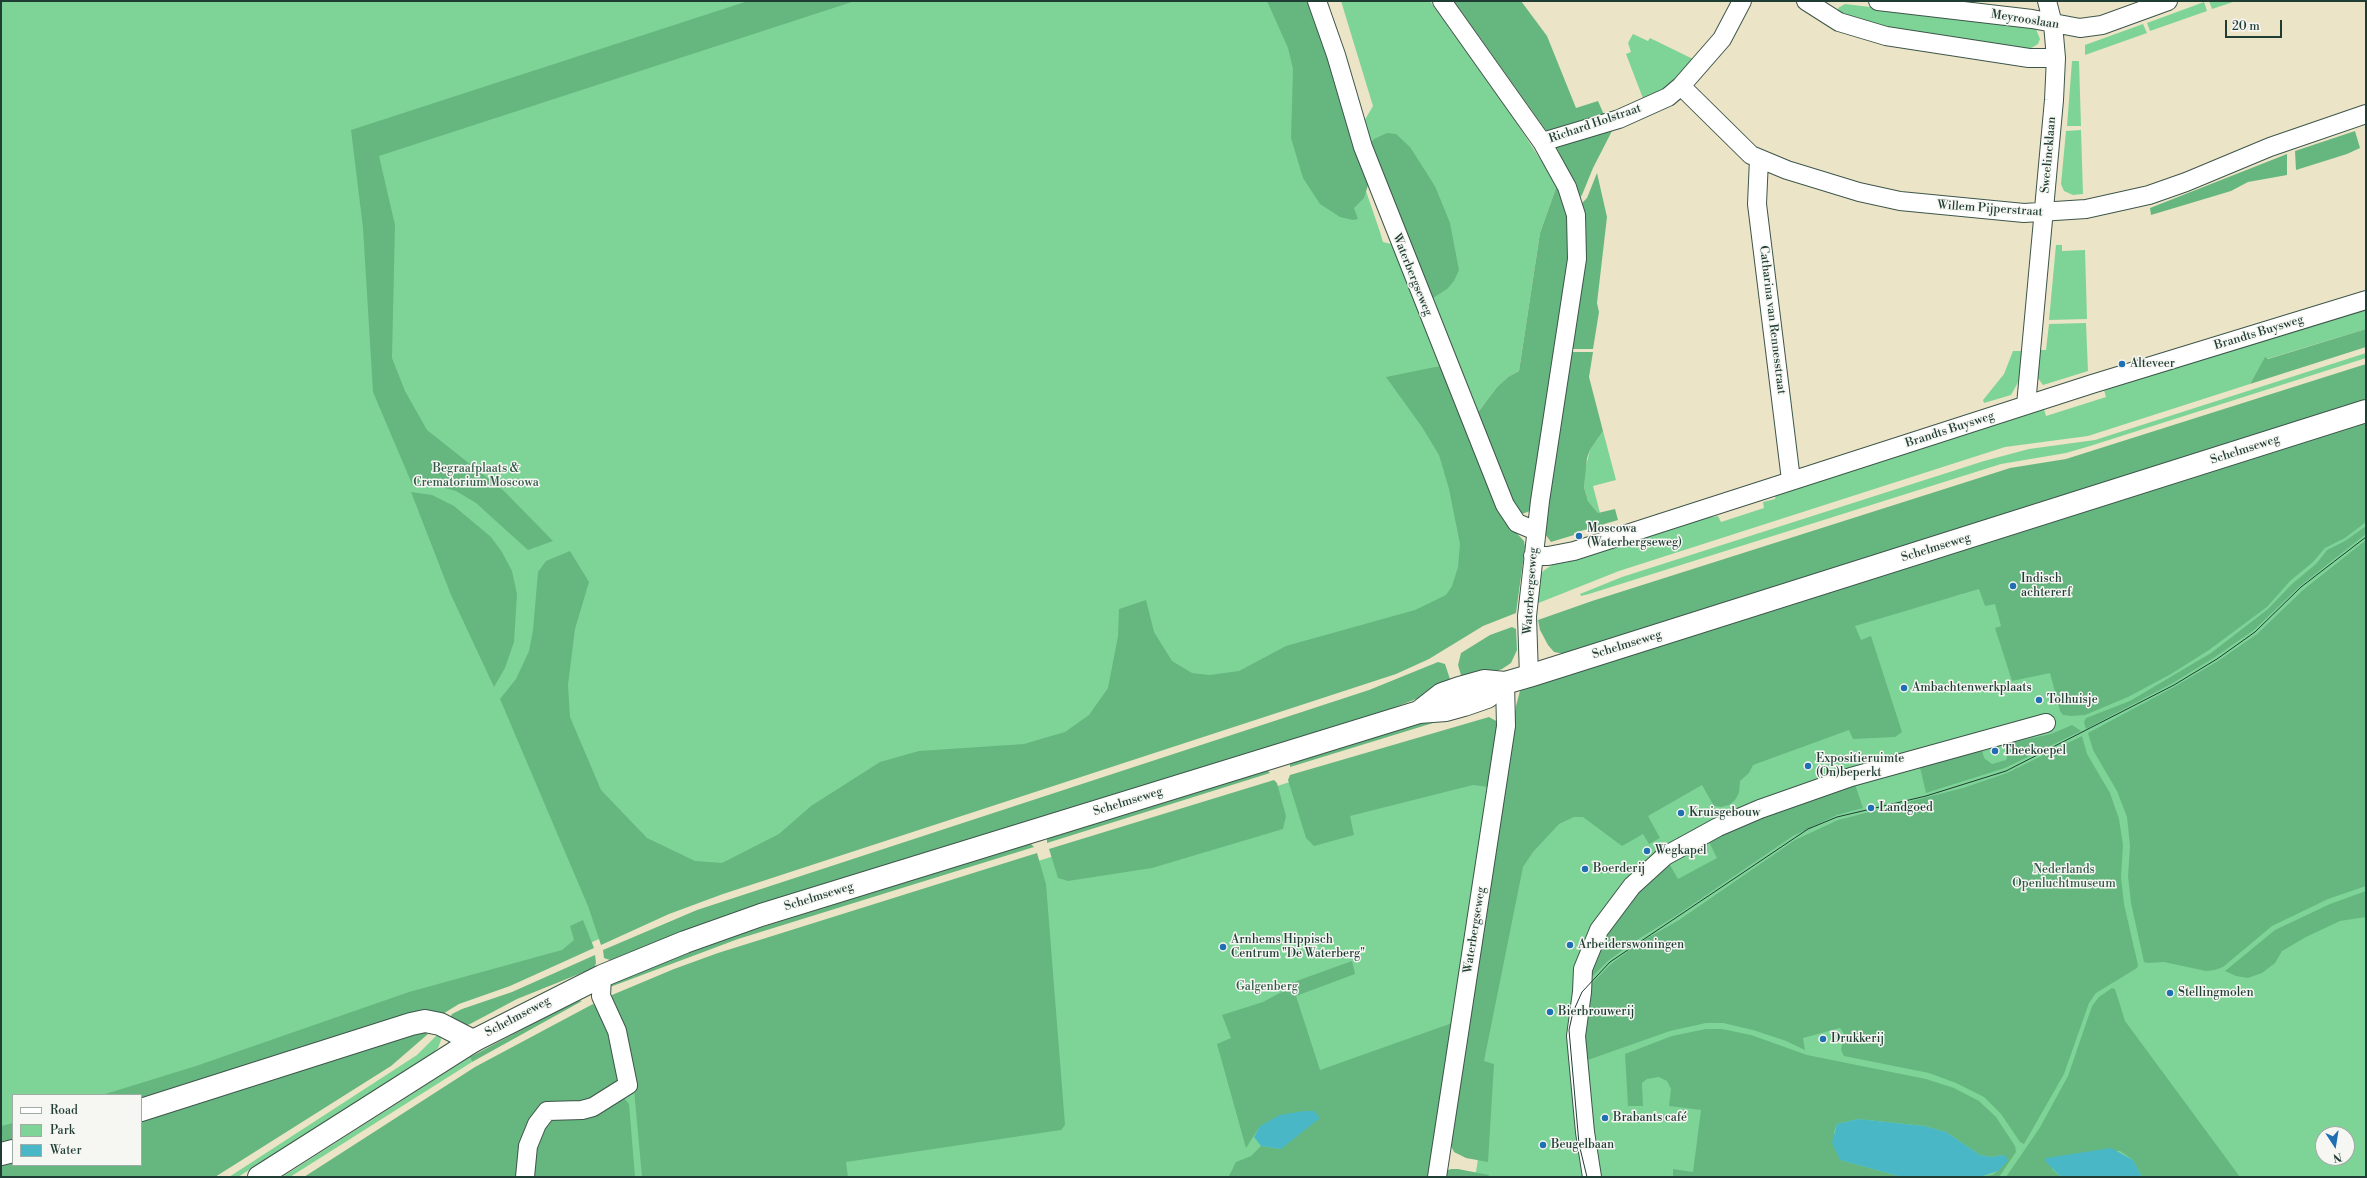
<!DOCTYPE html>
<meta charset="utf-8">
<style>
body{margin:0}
#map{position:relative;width:2367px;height:1178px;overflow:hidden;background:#ece4c7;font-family:"Libre Bodoni",serif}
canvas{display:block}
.frame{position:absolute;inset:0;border:2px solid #1f3d34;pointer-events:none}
.legend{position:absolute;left:12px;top:1094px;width:130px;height:72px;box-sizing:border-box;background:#f6f6f2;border:1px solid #a0aca6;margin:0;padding:5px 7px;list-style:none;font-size:12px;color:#1f3d34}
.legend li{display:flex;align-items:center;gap:8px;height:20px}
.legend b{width:20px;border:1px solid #a0aca6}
.north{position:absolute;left:2315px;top:1126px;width:40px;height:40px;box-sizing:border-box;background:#f6f6f2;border:1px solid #a0aca6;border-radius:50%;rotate:168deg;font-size:11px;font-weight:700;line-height:16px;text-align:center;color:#1f3d34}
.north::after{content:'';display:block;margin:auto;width:14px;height:18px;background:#1f6fb2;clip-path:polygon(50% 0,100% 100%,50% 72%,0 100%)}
.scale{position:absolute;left:2225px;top:20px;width:57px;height:18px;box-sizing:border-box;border:2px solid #1f3d34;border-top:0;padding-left:5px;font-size:12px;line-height:14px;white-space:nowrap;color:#1f3d34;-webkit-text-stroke:3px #f6f6f2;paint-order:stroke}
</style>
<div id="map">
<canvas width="2367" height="1178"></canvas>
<div class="frame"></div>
<ul class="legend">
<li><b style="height:5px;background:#fff"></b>Road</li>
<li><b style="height:11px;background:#7ed497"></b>Park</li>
<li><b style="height:11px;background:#4ab7c6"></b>Water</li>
</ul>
<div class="north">N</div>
<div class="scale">20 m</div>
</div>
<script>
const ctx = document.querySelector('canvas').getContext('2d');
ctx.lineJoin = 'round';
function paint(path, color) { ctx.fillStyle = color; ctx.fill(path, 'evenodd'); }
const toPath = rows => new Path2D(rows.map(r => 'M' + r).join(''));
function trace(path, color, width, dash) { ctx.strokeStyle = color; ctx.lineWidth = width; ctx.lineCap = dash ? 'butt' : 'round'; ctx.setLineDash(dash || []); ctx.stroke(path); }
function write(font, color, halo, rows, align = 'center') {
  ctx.font = font + ' "Libre Bodoni",serif'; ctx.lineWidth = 3; ctx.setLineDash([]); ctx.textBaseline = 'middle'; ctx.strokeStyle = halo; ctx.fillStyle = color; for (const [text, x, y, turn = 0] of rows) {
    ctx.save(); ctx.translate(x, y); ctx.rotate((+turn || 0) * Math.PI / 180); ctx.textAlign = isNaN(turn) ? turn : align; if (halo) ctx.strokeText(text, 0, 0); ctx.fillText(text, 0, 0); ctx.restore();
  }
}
paint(toPath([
 [1,1,1301,1,1380,232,1383,242,1391,244,1394,248,1440,366,1435,367,1499,579,599,939,512,979,141,1095,13,1095,13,1142,1,1146],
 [1341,1,1430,1,1516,122,1557,185,1540,233,1519,371,1508,377,1497,387,1476,415,1430,300,1454,281,1435,186,1423,169,1370,143,1363,123,1373,106],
 [2209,1,2236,1,2212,9],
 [2204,2,2207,11,2150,31,2147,23],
 [1845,4,2031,26,2036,29,2040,39,2038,44,2028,50,1887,29,1839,13,1838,8],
 [2143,24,2147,33,2085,55,2085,45],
 [1633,34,1648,41,1650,38,1695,60,1678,80,1644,101,1626,54,1631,52,1628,43],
 [2072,61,2079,61,2081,126,2067,126],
 [2081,130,2083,194,2073,195,2064,191,2061,184,2066,131],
 [2056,245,2062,245,2062,251,2085,250,2087,319,2049,320],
 [2366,307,2366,329,2267,359,2265,358,2250,384,2088,436,2005,447,1619,571,1536,604,1537,581,1543,571,1552,565,1712,515,1713,517,1718,516,1721,522,1764,508,1763,502,1775,499,1776,494,2044,409,2046,416,2106,397,2104,390],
 [2086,323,2088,371,2043,385,2037,377,2040,350,2046,350,2049,324],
 [2013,351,2023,351,2019,380,2016,386,2011,395,1984,403,1983,400,2004,374],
 [2366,353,2366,358,2090,446,2066,453,2001,464,1589,594,1581,596,1580,594,1622,577,1984,461,2029,449,2095,440],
 [1603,431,1616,480,1593,486,1600,513,1598,513,1588,501,1584,487,1585,470,1590,450],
 [2366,441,2366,1177,1456,1177,1475,1176,1477,1166,1478,1158,1461,1139,1530,708,1962,594,1977,565],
 [2323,1134,2347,1134,2347,1158,2323,1158],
 [1478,723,1495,733,1431,1177,309,1177,716,962],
 [437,1035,440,1035,441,1040,438,1048,433,1053,238,1177,229,1177,417,1055],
 [470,1057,472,1062,290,1177,282,1177]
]), '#7ed497');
paint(toPath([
 [748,1,855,1,379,156,395,225,392,358,405,391,427,430,504,491,553,541,528,550,476,503,456,491,437,486,412,484,373,392,363,228,351,130],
 [1267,1,1310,1,1369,182,1364,198,1354,208,1358,219,1353,220,1340,217,1320,204,1303,178,1291,138,1293,69,1288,48],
 [1454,1,1521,1,1547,36,1576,108,1598,101,1605,117,1550,136],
 [1613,129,1593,168,1582,195,1580,197,1554,142],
 [2355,131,2360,148,2347,154,2296,170,2295,151],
 [1387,133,1396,134,1410,147,1435,186,1450,223,1459,270,1454,281,1447,289,1430,300,1370,143,1374,139],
 [2287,154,2287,175,2248,182,2231,191,2151,215,2150,208],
 [1597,173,1607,217,1597,303,1599,312,1593,349,1571,349,1584,211,1582,203,1587,198],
 [1557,185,1568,215,1570,250,1530,511,1522,514,1516,511,1476,415,1497,387,1508,377,1519,371,1540,233],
 [2366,329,2366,347,2250,384,2265,357,2268,359],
 [1570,352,1593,352,1589,377,1603,431,1590,450,1587,458,1584,487,1588,501,1598,513,1615,509,1618,520,1574,533,1574,535,1551,542,1545,534,1545,528],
 [2366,364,2366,403,1565,654,1554,652,1548,645,1540,630,1538,620,1592,601,1979,478,2010,468,2066,459],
 [1440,366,1480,466,1509,525,1524,541,1525,547,1516,613,1483,626,1429,659,1396,674,723,894,669,914,601,945,588,906,500,699,516,679,529,651,533,630,538,572,546,561,570,551,589,582,575,629,568,685,570,717,601,790,647,838,695,861,722,863,779,834,811,806,880,762,919,751,1024,744,1065,732,1089,715,1108,688,1118,636,1119,609,1146,600,1154,632,1172,661,1192,673,1210,675,1239,671,1286,646,1415,610,1446,595,1452,586,1458,567,1460,544,1449,489,1439,455,1422,427,1386,377],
 [2366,420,2366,522,2345,538,2325,548,2313,562,2290,581,2267,607,2209,650,2171,674,2128,697,2085,715,2071,716,2063,715,2060,711,2050,673,2012,681,1995,628,2001,626,1995,604,1985,606,1979,589,1855,626,1861,640,1871,636,1902,732,1895,737,1853,739,1849,730,1753,765,1749,773,1740,781,1739,793,1735,800,1729,805,1721,807,1714,806,1702,785,1648,816,1660,838,1649,844,1643,834,1622,846,1583,817,1574,817,1559,824,1533,852,1523,867,1484,1061,1494,1064,1488,1162,1466,1158,1454,1152,1451,1146,1466,1024,1516,706,1520,691,1686,636],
 [411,492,432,495,454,506,491,537,502,552,512,571,517,594,514,642,505,668,494,687,451,595],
 [2366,526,2366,534,2300,586,2254,630,2215,657,2173,683,2086,729,2084,722,2086,718,2130,701,2211,653,2268,609,2292,584,2316,564,2327,550,2345,541],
 [2366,540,2366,886,2328,899,2272,926,2223,967,2215,970,2206,971,2164,962,2147,963,2144,962,2131,903,2128,876,2130,846,2127,817,2117,791,2093,750,2088,733,2174,687,2218,661,2257,634,2303,590],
 [1512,627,1516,629,1517,650,1511,663,1502,669,1463,682,1458,665,1461,653,1490,635],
 [1438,662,1445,664,1452,685,1388,710,685,931,610,960,604,958,603,950,697,910,1369,690],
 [1460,712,1459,715,1290,767,1290,762],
 [1489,717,1498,722,1488,787,1473,785,1350,816,1354,835,1314,846,1306,838,1288,780,1290,775],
 [2072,725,2081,731,2005,768,1926,793,1919,763,1981,746,1984,758,1992,764,2006,760,2009,751,2006,739,2013,738,2015,742,2051,734],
 [2082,736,2087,754,2110,793,2119,819,2123,845,2121,877,2124,904,2138,965,2137,968,2096,993,2089,1003,2064,1074,2024,1144,2020,1142,2001,1114,1984,1097,1956,1083,1929,1073,1844,1056,1841,1050,1844,1034,1840,1028,1803,1038,1805,1050,1786,1041,1753,1030,1723,1023,1706,1023,1670,1031,1585,1061,1583,1053,1585,992,1592,983,1611,964,1639,943,1679,920,1795,840,1838,820,1963,788,2007,773],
 [1266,769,1270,773,1047,843,1047,838],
 [1274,780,1277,783,1286,816,1283,829,1152,868,1068,881,1058,878,1049,849],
 [1854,781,1863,808,1837,815,1793,836,1677,915,1637,940,1609,960,1593,976,1589,974,1603,932,1667,860,1678,879,1717,858,1707,838],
 [1030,843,1034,847,738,939,610,987,611,984,624,977,737,935],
 [1037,853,1046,884,1065,1125,1061,1130,846,1162,848,1177,642,1177,634,1089,612,1005,612,995,674,969,718,953],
 [2366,891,2366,917,2340,921,2306,937,2282,951,2275,963,2262,973,2248,978,2236,976,2225,971,2275,930,2330,904],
 [583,920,594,948,510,986,459,1004,441,1015,141,1102,141,1095,102,1095,196,1066,409,992,562,950,574,940,570,926],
 [595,955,596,963,594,968,517,999,470,1024,465,1026,450,1018,452,1014,462,1009,512,992],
 [1352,961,1355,974,1296,996,1320,1070,1455,1022,1432,1177,1225,1177,1229,1176,1236,1162,1251,1156,1261,1146,1281,1149,1260,1126,1246,1148,1217,1044,1231,1038,1222,1015,1263,1002,1287,989,1291,983],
 [2112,988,2115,989,2125,1021,2240,1177,2142,1177,2133,1160,2120,1151,2096,1151,2070,1155,2052,1169,2061,1177,2006,1177,2039,1129,2068,1076,2092,1006,2099,997],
 [578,1000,582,1001,472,1062,470,1057],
 [593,1004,600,1009,612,1032,619,1079,606,1093,589,1102,541,1105,536,1110,523,1143,516,1177,304,1177,475,1067],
 [1706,1029,1722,1029,1751,1035,1807,1055,1926,1079,1954,1088,1979,1101,1996,1117,2015,1146,2016,1152,1999,1177,1977,1177,1992,1175,1998,1171,2005,1155,1990,1157,1980,1155,1946,1132,1924,1126,1858,1119,1837,1124,1834,1132,1840,1160,1902,1177,1673,1177,1673,1169,1693,1172,1701,1110,1669,1106,1671,1089,1667,1081,1659,1077,1647,1079,1642,1083,1643,1106,1628,1106,1625,1054,1672,1036],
 [420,1030,428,1034,391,1066,215,1177,1,1177,1,1163,13,1159,13,1165,141,1165,141,1117],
 [624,1098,629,1104,635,1177,535,1177,534,1148,546,1118],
 [13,1123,13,1142,1,1146,1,1126],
 [1451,1169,1458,1169,1489,1175,1488,1177,1444,1177,1445,1171]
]), '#66b680');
paint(toPath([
 [1304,1111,1314,1111,1320,1118,1281,1149,1261,1146,1254,1137,1260,1126,1280,1115],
 [1858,1119,1924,1126,1946,1132,1980,1155,1990,1157,2005,1155,2008,1161,1998,1171,1983,1176,1902,1177,1840,1160,1832,1143,1837,1124],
 [2111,1148,2133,1160,2142,1177,2061,1177,2045,1161,2046,1158]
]), '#4ab7c6');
const street = toPath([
 [1317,1,1336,55,1363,147,1505,505,1517,523,1536,531],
 [1442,1,1542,142,1567,187,1576,215,1577,259,1573,285,1540,501,1527,616,1529,676],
 [1806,1,1839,22,1886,36,2029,58,2056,58],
 [1878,1,2032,19,2080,28,2102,25,2168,1],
 [1681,86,1751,155,1787,170,1859,192,1900,201,2024,213,2086,209,2149,195,2186,182,2270,147,2366,114],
 [1542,142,1619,119,1668,97,1681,86,1722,39,1742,1],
 [1759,159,1757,204,1791,480],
 [2026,405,2054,100,2056,58,2053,24,2047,1],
 [1533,556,1548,556,1574,551,2092,384,2366,300],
 [525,1177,528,1146,537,1124,547,1111,582,1110,593,1107,628,1085,617,1031,601,996,602,976],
 [1437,1177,1506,726,1505,683],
 [1592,1177,1585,1132,1576,1036,1582,992,1583,969,1599,930,1632,886,1665,856,1718,827,1760,809,1851,777,2046,723]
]);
const secondary = toPath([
 [1419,712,1442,694,1459,688,1484,681,1505,683,1529,676,2366,411],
 [259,1177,473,1041,602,976,685,942,761,915,1419,712,1446,710,1464,705,1487,697,1505,683]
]);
const primary = toPath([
 [141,1110,411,1024,425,1021,440,1024,473,1041],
 [1,1154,13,1151]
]);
trace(street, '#3e564a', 20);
trace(secondary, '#3e564a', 24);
trace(primary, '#3e564a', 24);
trace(street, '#fff', 18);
trace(secondary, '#fff', 22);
trace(primary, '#fff', 22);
trace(toPath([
 [1587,1177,1579,1144,1569,1030,1573,1012,1582,992,1610,962,1808,829,1837,817,1926,796,2006,771,2174,685,2217,659,2255,632,2301,587,2366,537]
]), '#1f3d34', 1);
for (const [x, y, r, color] of [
 [2122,364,4,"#1f6fb2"],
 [1579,536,4,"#1f6fb2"],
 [2013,586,4,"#1f6fb2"],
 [1904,688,4,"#1f6fb2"],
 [2039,700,4,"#1f6fb2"],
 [1995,751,4,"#1f6fb2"],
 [1808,766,4,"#1f6fb2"],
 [1871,808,4,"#1f6fb2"],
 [1681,813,4,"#1f6fb2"],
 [1647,851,4,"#1f6fb2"],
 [1585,869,4,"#1f6fb2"],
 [1570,945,4,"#1f6fb2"],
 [1223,947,4,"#1f6fb2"],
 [2170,993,4,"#1f6fb2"],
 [1550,1012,4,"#1f6fb2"],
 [1823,1039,4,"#1f6fb2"],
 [1605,1118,4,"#1f6fb2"],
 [1543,1145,4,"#1f6fb2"]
]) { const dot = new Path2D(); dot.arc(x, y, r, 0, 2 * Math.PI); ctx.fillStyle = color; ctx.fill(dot); trace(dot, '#f6f6f2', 1.5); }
write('12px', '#1f3d34', '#f6f6f2', [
 ["Meyrooslaan",2025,20,9],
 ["Richard Holstraat",1595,124,-19],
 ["Sweelincklaan",2049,155,-85],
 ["Willem Pijperstraat",1990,209,4],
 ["Waterbergseweg",1412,275,68],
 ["Catharina van Rennesstraat",1772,320,83],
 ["Brandts Buysweg",2259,333,-17],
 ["Brandts Buysweg",1950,430,-18],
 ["Schelmseweg",2245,450,-18],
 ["Schelmseweg",1936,548,-17],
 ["Waterbergseweg",1531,591,-86],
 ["Schelmseweg",1627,645,-17],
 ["Schelmseweg",1128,802,-17],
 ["Schelmseweg",819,897,-17],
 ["Waterbergseweg",1475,930,-81],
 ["Schelmseweg",518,1017,-28]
]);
write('12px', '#1f3d34', '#f6f6f2', [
 ["Alteveer",2130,364],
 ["Moscowa",1587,529],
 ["(Waterbergseweg)",1587,543],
 ["Indisch",2021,579],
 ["achtererf",2021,593],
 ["Ambachtenwerkplaats",1912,688],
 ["Tolhuisje",2047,700],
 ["Theekoepel",2003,751],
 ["Expositieruimte",1816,759],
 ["(On)beperkt",1816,773],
 ["Landgoed",1879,808],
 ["Kruisgebouw",1689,813],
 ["Wegkapel",1655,851],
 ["Boerderij",1593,869],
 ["Arnhems Hippisch",1231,940],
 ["Centrum \"De Waterberg\"",1231,954],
 ["Arbeiderswoningen",1578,945],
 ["Stellingmolen",2178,993],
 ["Bierbrouwerij",1558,1012],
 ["Drukkerij",1831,1039],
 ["Brabants café",1613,1118],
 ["Beugelbaan",1551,1145]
], 'left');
write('12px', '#325b48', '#f6f6f2', [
 ["Begraafplaats &",476,469],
 ["Crematorium Moscowa",476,483],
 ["Nederlands",2064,870],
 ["Openluchtmuseum",2064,884],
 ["Galgenberg",1267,987]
]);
</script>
